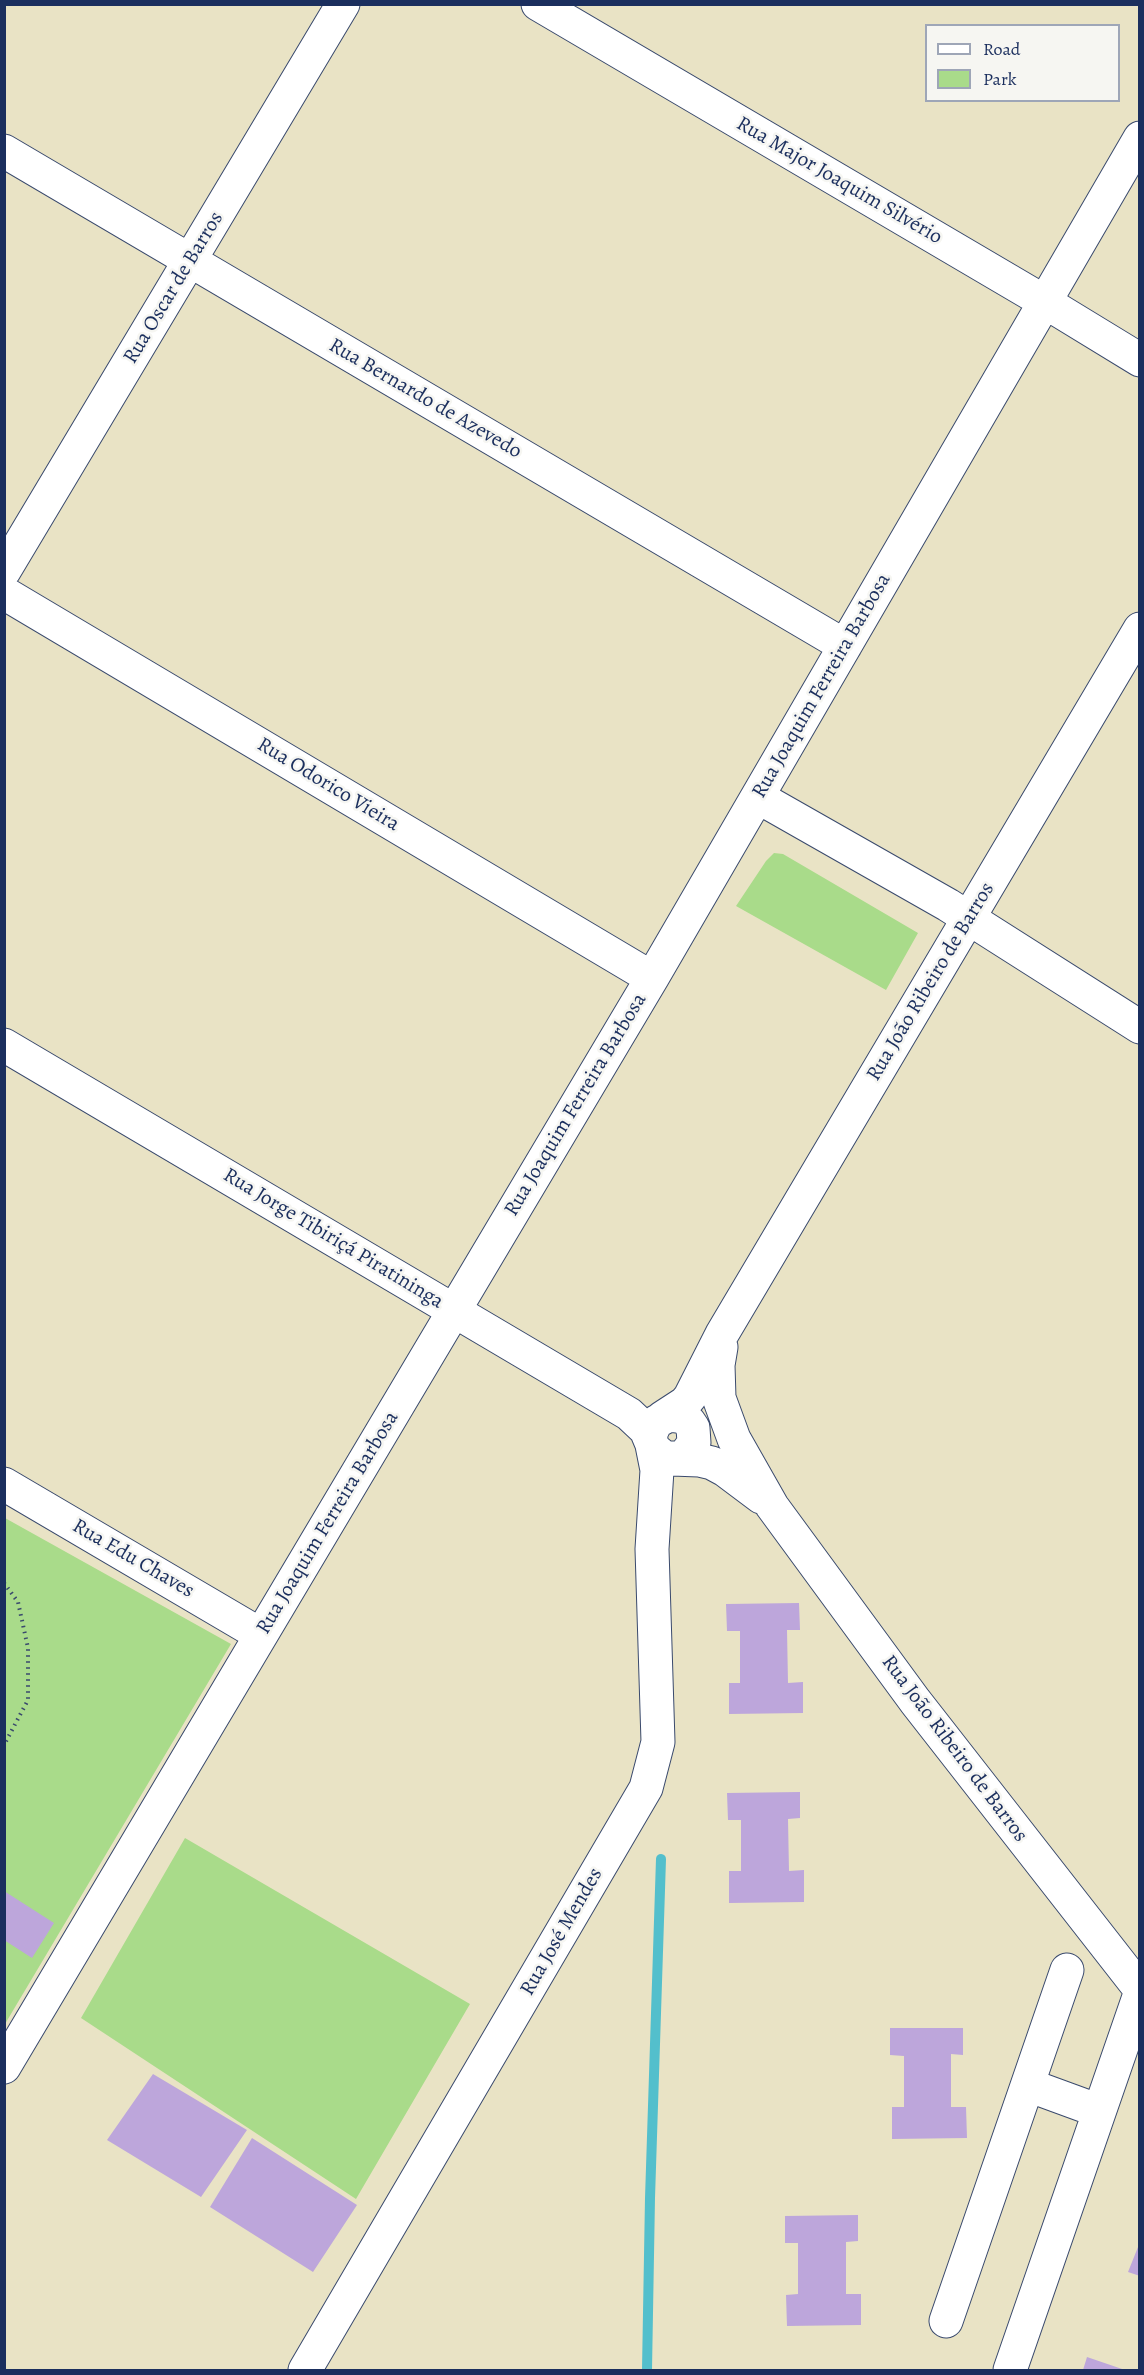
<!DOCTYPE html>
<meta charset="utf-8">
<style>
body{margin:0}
#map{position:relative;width:1144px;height:2375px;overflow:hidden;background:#e9e3c5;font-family:Alegreya,serif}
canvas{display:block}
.frame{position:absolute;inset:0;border:6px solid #1b2f5e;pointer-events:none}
.legend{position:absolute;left:925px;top:24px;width:195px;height:78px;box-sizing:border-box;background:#f6f6f2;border:2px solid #9ea6b7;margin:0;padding:8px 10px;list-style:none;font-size:18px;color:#1b2f5e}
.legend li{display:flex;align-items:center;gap:12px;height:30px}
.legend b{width:30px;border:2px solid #9ea6b7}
</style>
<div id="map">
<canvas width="1144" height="2375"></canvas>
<div class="frame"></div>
<ul class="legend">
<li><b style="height:8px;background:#fff"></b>Road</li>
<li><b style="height:16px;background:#a9db8a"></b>Park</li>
</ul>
</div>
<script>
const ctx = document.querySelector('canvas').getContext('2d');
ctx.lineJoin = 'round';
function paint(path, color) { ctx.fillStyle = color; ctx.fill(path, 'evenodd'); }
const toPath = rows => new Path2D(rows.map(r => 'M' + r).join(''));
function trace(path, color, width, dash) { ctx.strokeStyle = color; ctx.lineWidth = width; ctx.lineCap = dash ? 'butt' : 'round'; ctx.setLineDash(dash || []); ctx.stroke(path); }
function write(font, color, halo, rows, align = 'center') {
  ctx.font = font + ' Alegreya,serif'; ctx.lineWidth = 5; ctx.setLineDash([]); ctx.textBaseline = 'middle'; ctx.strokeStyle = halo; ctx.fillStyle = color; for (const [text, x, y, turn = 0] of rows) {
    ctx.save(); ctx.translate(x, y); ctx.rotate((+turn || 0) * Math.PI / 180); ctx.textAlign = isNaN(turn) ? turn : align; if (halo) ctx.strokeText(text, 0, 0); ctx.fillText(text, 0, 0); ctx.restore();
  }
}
paint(toPath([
 [774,853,783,854,918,933,886,990,736,906,766,861],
 [5,1518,231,1644,5,2024],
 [185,1838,470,2004,356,2199,81,2018]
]), '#a9db8a');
trace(toPath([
 [647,2370,650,2198,661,1859]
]), '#53bfcc', 10);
paint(toPath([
 [799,1603,800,1630,787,1630,788,1683,803,1682,803,1713,729,1714,729,1683,740,1683,740,1631,727,1631,726,1604],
 [800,1792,800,1818,788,1819,789,1871,804,1870,804,1902,729,1903,729,1871,741,1871,741,1820,728,1820,727,1793],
 [4,1891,54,1923,32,1958,4,1940],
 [890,2028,963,2028,963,2055,951,2054,951,2107,966,2107,967,2138,892,2139,892,2107,904,2107,904,2056,890,2055],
 [153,2074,247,2130,201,2197,107,2140],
 [252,2138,357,2205,313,2272,210,2207],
 [858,2215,858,2241,846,2242,846,2294,861,2294,861,2325,787,2326,786,2295,798,2294,798,2243,785,2243,785,2216],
 [1140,2242,1140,2276,1128,2272],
 [1087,2357,1125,2370,1083,2370]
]), '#bda6db');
const minor = toPath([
 [538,4,1045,302,1140,360],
 [4,151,845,646],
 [4,571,343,4],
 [4,593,652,978],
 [758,797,948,905,1140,1027],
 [4,1045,629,1414,646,1430,651,1442],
 [721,1347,718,1365,719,1398,734,1439,772,1506,915,1701,1140,1989],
 [662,1418,685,1403,690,1397,722,1334,1140,629],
 [672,1459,699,1460,712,1463,725,1470,761,1497],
 [4,1484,261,1635],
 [4,2067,652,978,1140,138],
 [1028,2085,1099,2111],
 [946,2321,1067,1970],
 [305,2370,646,1788,658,1742,652,1549,657,1470,650,1435,656,1422,669,1415,683,1417,689,1422,693,1428,694,1443,686,1454,679,1458,665,1458,654,1449],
 [1010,2370,1140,1994]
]);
trace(minor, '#3a4a6d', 35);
trace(toPath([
 [4,1583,18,1602,28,1648,28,1700,4,1745]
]), '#3a4a6d', 4, [1.5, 4.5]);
trace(minor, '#fff', 33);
write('21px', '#1b2f5e', '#f6f6f2', [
 ["Rua Major Joaquim Silvério",839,181,30],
 ["Rua Oscar de Barros",174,288,-59],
 ["Rua Bernardo de Azevedo",425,399,30],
 ["Rua Joaquim Ferreira Barbosa",822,686,-60],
 ["Rua Odorico Vieira",328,785,31],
 ["Rua João Ribeiro de Barros",931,982,-59],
 ["Rua Joaquim Ferreira Barbosa",576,1105,-59],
 ["Rua Jorge Tibiriçá Piratininga",333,1239,31],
 ["Rua Joaquim Ferreira Barbosa",328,1523,-59],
 ["Rua Edu Chaves",133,1559,30],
 ["Rua João Ribeiro de Barros",954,1749,53],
 ["Rua José Mendes",562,1932,-60]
]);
</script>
